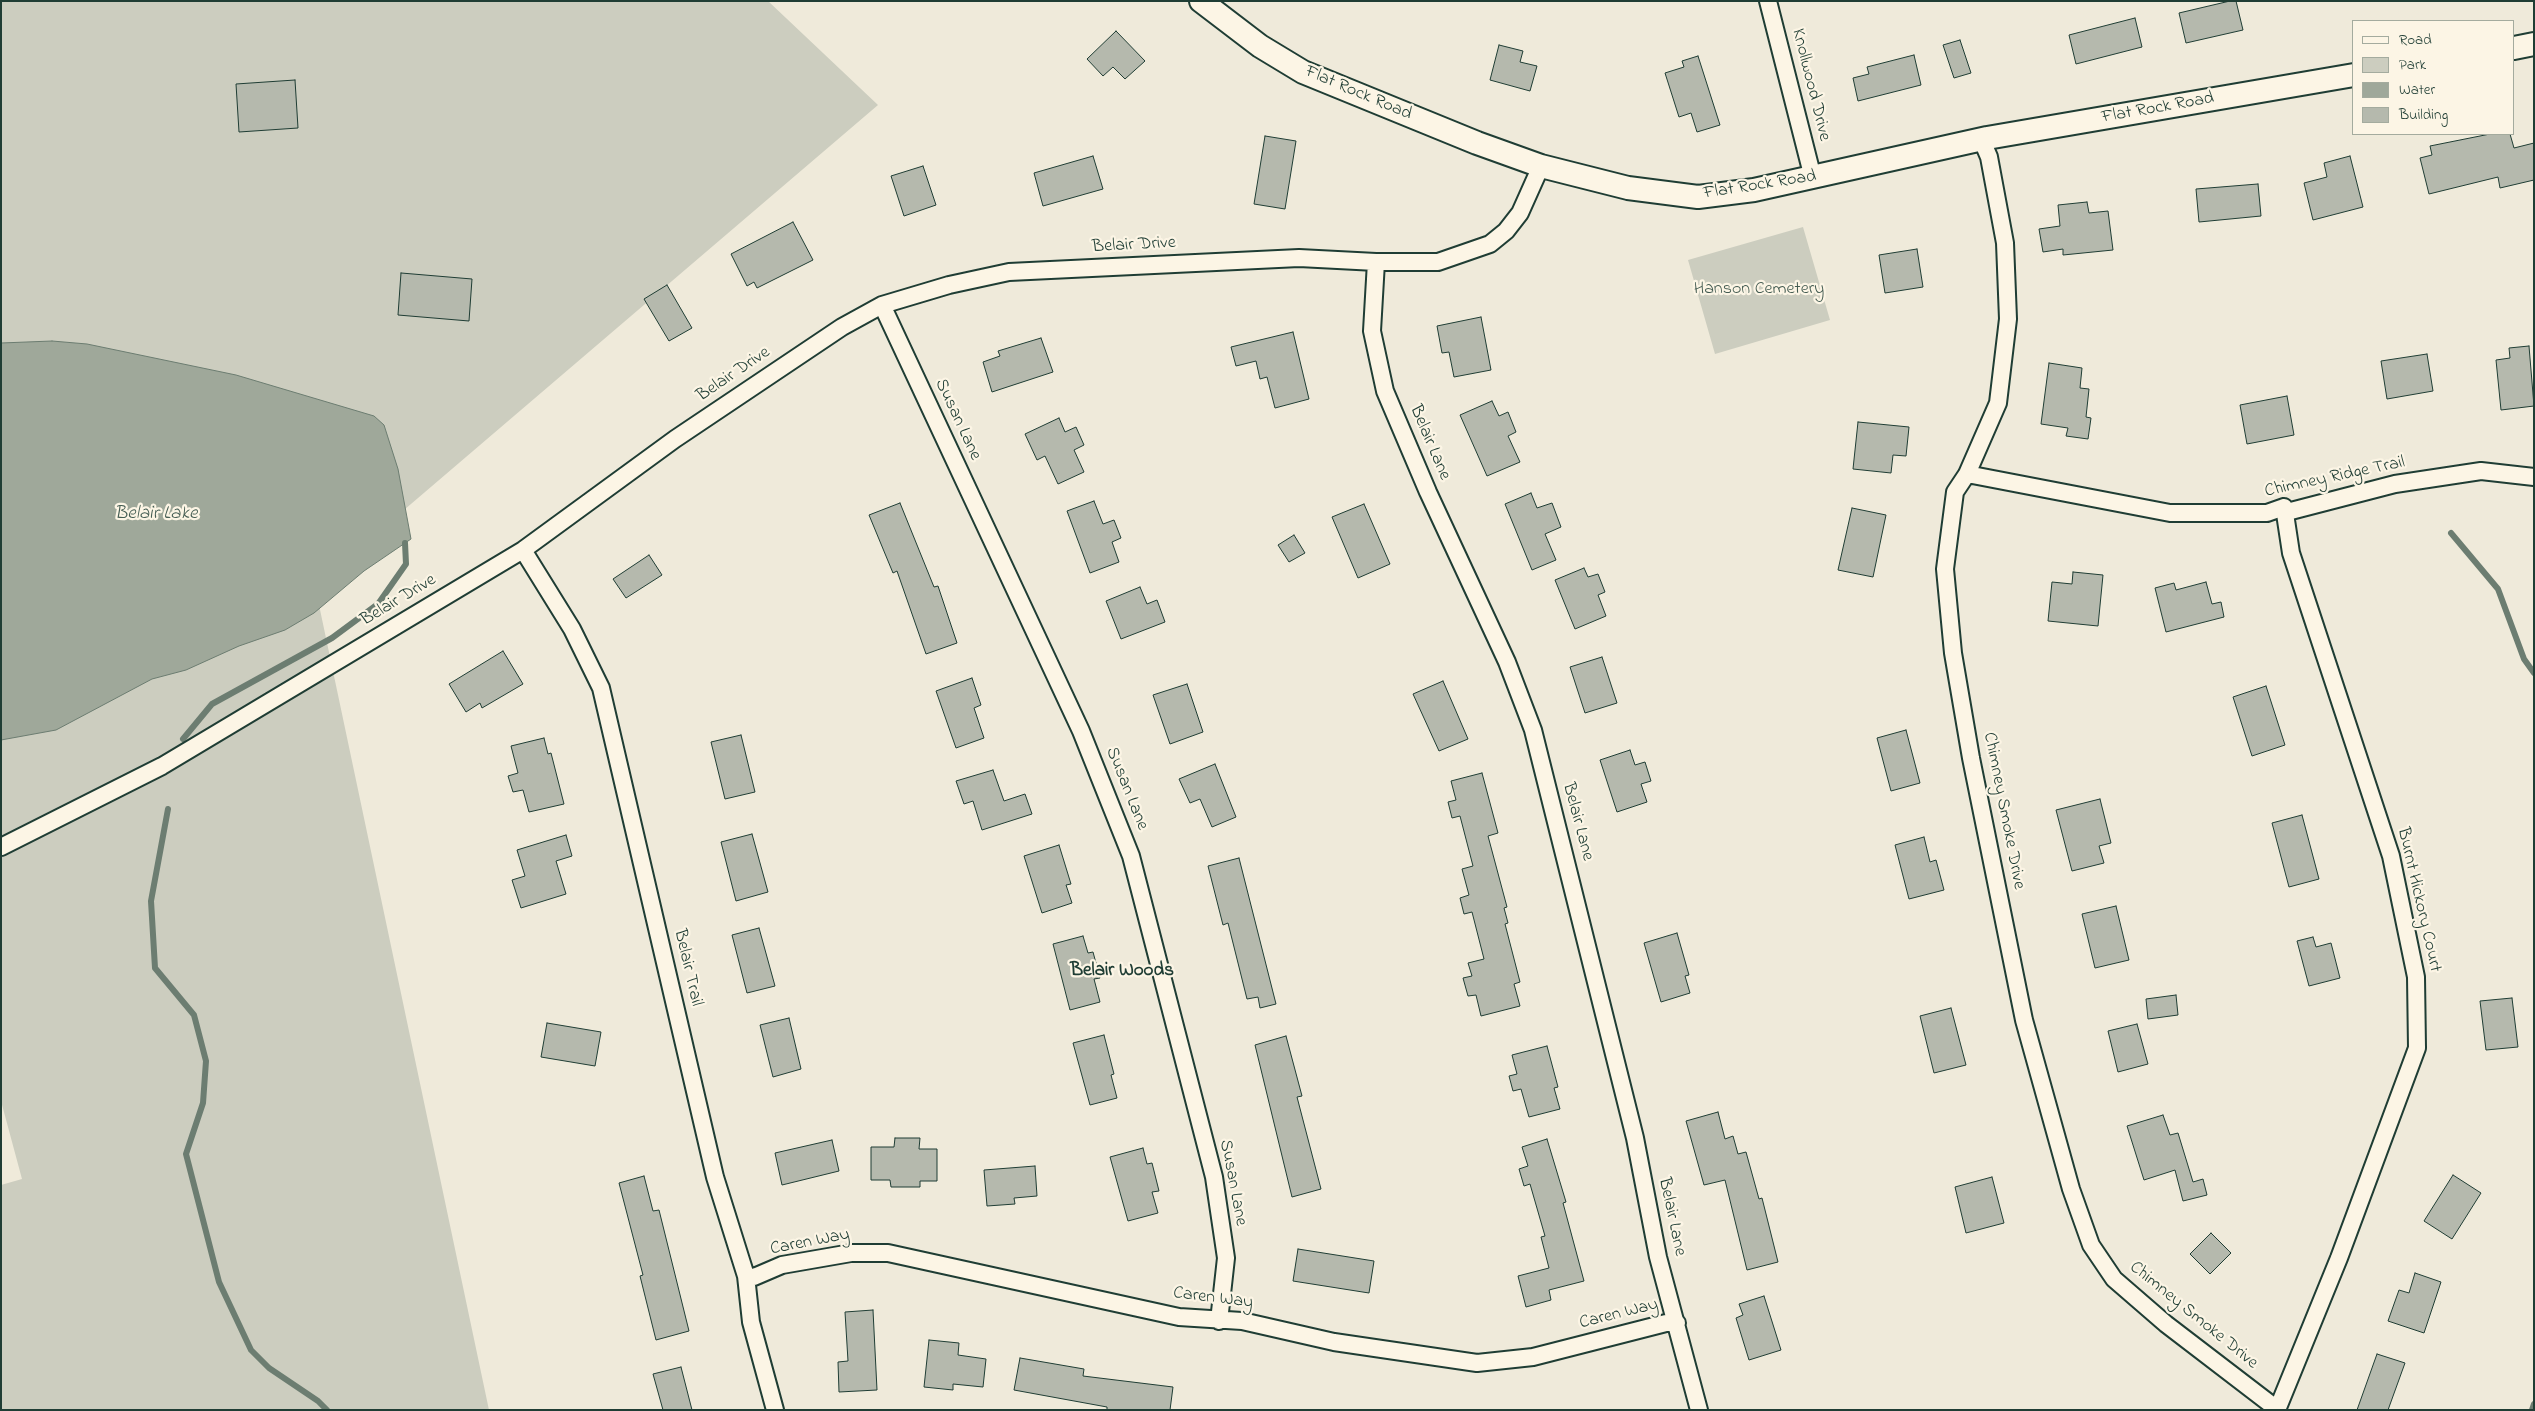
<!DOCTYPE html>
<style>
body{margin:0}
#map{position:relative;width:2535px;height:1411px;overflow:hidden;background:#efeada;font-family:"Indie Flower",sans-serif}
canvas{display:block}
.frame{position:absolute;inset:0;border:2px solid #1f3d34;pointer-events:none}
.legend{position:absolute;left:2352px;top:20px;width:162px;height:115px;box-sizing:border-box;background:#fcf5e5;border:1px solid #a4ab9e;margin:0;padding:6px 9px;list-style:none;font-size:15px;color:#1f3d34}
.legend li{display:flex;align-items:center;gap:10px;height:25px}
.legend b{width:25px;border:1px solid #a4ab9e}
</style>
<div id="map">
<canvas width="2535" height="1411"></canvas>
<div class="frame"></div>
<ul class="legend">
<li><b style="height:6px;background:#fcf5e5"></b>Road</li>
<li><b style="height:14px;background:#cccdbf"></b>Park</li>
<li><b style="height:14px;background:#9fa89a"></b>Water</li>
<li><b style="height:14px;background:#b5b9ad"></b>Building</li>
</ul>
</div>
<script>
const ctx = document.querySelector('canvas').getContext('2d');
ctx.lineJoin = 'round';
function paint(path, color) { ctx.fillStyle = color; ctx.fill(path, 'evenodd'); }
const toPath = rows => new Path2D(rows.map(r => 'M' + r).join(''));
function trace(path, color, width, dash) { ctx.strokeStyle = color; ctx.lineWidth = width; ctx.lineCap = dash ? 'butt' : 'round'; ctx.setLineDash(dash || []); ctx.stroke(path); }
function write(font, color, halo, rows, align = 'center') {
  ctx.font = font + ' "Indie Flower",sans-serif'; ctx.lineWidth = 4.5; ctx.setLineDash([]); ctx.textBaseline = 'middle'; ctx.strokeStyle = halo; ctx.fillStyle = color; for (const [text, x, y, turn = 0] of rows) {
    ctx.save(); ctx.translate(x, y); ctx.rotate((+turn || 0) * Math.PI / 180); ctx.textAlign = isNaN(turn) ? turn : align; if (halo) ctx.strokeText(text, 0, 0); ctx.fillText(text, 0, 0); ctx.restore();
  }
}
paint(toPath([
 [1,1,768,1,878,105,315,586,489,1410,1,1410,1,1185,22,1179,1,1101],
 [1803,227,1830,320,1715,354,1688,260]
]), '#cccdbf');
const water = toPath([
 [52,341,87,344,236,375,374,416,384,425,398,469,411,539,364,571,314,613,285,630,239,646,186,670,152,679,56,730,1,740,1,343,52,341]
]);
paint(water, '#9fa89a');
trace(water, '#6c7d71', 1);
trace(toPath([
 [2451,533,2498,589,2524,659,2534,673],
 [183,739,212,704,332,638,378,604,406,564,405,543],
 [168,809,151,901,155,968,194,1015,206,1061,203,1103,186,1154,219,1282,251,1350,269,1368,318,1401,327,1410],
 [2532,1410,2534,1404]
]), '#6c7d71', 6);
const building = toPath([
 [2230,1,2236,1,2243,30,2186,43,2179,13,2230,1],
 [2135,18,2142,47,2076,64,2069,35,2135,18],
 [1116,31,1145,61,1125,79,1113,67,1103,76,1087,59,1116,31],
 [1960,40,1971,73,1954,78,1943,45,1960,40],
 [1499,45,1523,51,1520,62,1537,66,1530,91,1490,80,1499,45],
 [1914,55,1921,85,1858,101,1853,78,1869,74,1867,67,1914,55],
 [1698,56,1720,125,1697,132,1691,113,1679,117,1665,73,1684,67,1682,61,1698,56],
 [295,80,298,128,239,132,236,84,295,80],
 [2490,134,2510,134,2514,148,2534,143,2534,180,2500,188,2498,177,2429,194,2420,158,2432,155,2430,146,2490,134],
 [1265,136,1296,141,1285,209,1254,204,1265,136],
 [1093,156,1103,189,1043,206,1034,173,1093,156],
 [2350,156,2363,207,2313,220,2304,183,2327,177,2324,163,2350,156],
 [923,166,936,205,904,216,891,176,923,166],
 [2258,184,2261,216,2199,222,2196,189,2258,184],
 [2087,202,2089,213,2108,211,2113,250,2063,255,2063,249,2043,252,2039,229,2060,226,2058,205,2087,202],
 [793,222,813,260,757,288,754,282,747,286,731,254,793,222],
 [1917,249,1923,287,1885,293,1879,255,1917,249],
 [401,273,472,279,469,321,398,315,401,273],
 [667,285,692,328,669,341,644,299,667,285],
 [1481,317,1491,370,1454,377,1449,352,1442,353,1437,326,1481,317],
 [1293,332,1309,399,1275,408,1267,377,1260,379,1256,361,1236,366,1231,347,1293,332],
 [1041,338,1053,372,992,392,983,362,1000,356,998,351,1041,338],
 [2529,346,2534,406,2501,410,2496,360,2510,358,2509,348,2529,346],
 [2427,354,2433,391,2387,399,2381,361,2427,354],
 [2049,363,2082,368,2080,388,2089,389,2086,417,2091,418,2088,439,2066,436,2068,428,2041,424,2049,363],
 [2287,396,2294,435,2247,444,2240,405,2287,396],
 [1492,401,1499,416,1508,412,1516,432,1508,436,1520,462,1487,476,1460,415,1492,401],
 [1059,418,1065,432,1076,427,1084,445,1074,450,1084,472,1058,484,1045,456,1037,460,1025,434,1059,418],
 [1858,422,1909,427,1906,456,1893,455,1891,473,1853,469,1858,422],
 [1531,493,1537,508,1552,503,1561,527,1545,534,1556,560,1532,570,1505,504,1531,493],
 [1094,501,1103,524,1114,520,1121,538,1112,542,1119,562,1090,573,1067,511,1094,501],
 [900,503,934,587,938,586,957,643,926,654,897,571,893,573,869,515,900,503],
 [1364,504,1390,564,1358,578,1332,517,1364,504],
 [1852,508,1886,515,1873,577,1838,570,1852,508],
 [1294,535,1305,553,1289,562,1278,545,1294,535],
 [649,555,662,575,626,598,613,579,649,555],
 [1584,568,1588,577,1598,574,1605,592,1598,595,1606,616,1575,629,1555,580,1584,568],
 [2073,572,2103,575,2098,626,2048,621,2052,582,2072,584,2073,572],
 [2206,582,2212,604,2221,602,2224,617,2166,632,2155,588,2174,583,2176,590,2206,582],
 [1140,587,1147,604,1157,600,1165,622,1121,639,1106,601,1140,587],
 [503,651,523,684,482,708,480,703,466,712,449,684,503,651],
 [1602,657,1617,703,1585,713,1570,667,1602,657],
 [972,678,981,705,974,708,984,738,956,748,936,691,972,678],
 [1443,681,1468,739,1439,751,1413,694,1443,681],
 [1187,684,1203,732,1170,744,1153,695,1187,684],
 [2266,686,2285,745,2252,756,2233,697,2266,686],
 [1906,730,1920,783,1891,791,1877,738,1906,730],
 [741,735,755,792,725,799,711,742,741,735],
 [544,738,548,754,551,753,564,804,529,812,523,790,513,792,508,776,518,773,511,746,544,738],
 [1630,750,1635,765,1645,762,1651,781,1641,784,1647,802,1617,812,1600,760,1630,750],
 [1215,764,1236,817,1212,827,1200,799,1190,803,1179,779,1215,764],
 [993,770,1004,801,1025,794,1032,814,982,830,973,801,964,804,956,781,993,770],
 [1482,773,1498,833,1488,836,1507,907,1504,908,1508,923,1505,924,1520,982,1514,984,1520,1006,1481,1016,1476,995,1468,996,1463,978,1472,976,1468,963,1484,959,1472,912,1464,914,1460,898,1469,895,1462,869,1473,866,1460,816,1452,818,1448,802,1456,800,1451,781,1482,773],
 [2100,799,2111,843,2099,846,2104,863,2072,871,2056,810,2100,799],
 [2302,815,2319,879,2289,887,2272,823,2302,815],
 [752,834,768,892,736,901,721,842,752,834],
 [566,835,572,856,556,861,566,894,521,908,512,880,525,876,517,850,566,835],
 [1924,837,1930,862,1936,860,1944,890,1909,899,1895,845,1924,837],
 [1059,845,1071,884,1066,885,1072,903,1042,913,1024,856,1059,845],
 [1239,858,1276,1004,1260,1008,1258,997,1247,999,1228,923,1223,925,1208,866,1239,858],
 [2116,906,2129,960,2095,968,2082,914,2116,906],
 [759,928,775,986,747,993,732,935,759,928],
 [1677,933,1689,975,1685,976,1690,993,1661,1002,1644,943,1677,933],
 [1083,936,1088,953,1093,952,1100,978,1094,979,1100,1002,1070,1010,1053,944,1083,936],
 [2313,937,2316,947,2331,943,2340,978,2309,986,2297,941,2313,937],
 [2176,995,2178,1015,2148,1019,2146,999,2176,995],
 [2512,998,2518,1047,2486,1050,2480,1001,2512,998],
 [1951,1008,1966,1065,1934,1073,1920,1016,1951,1008],
 [789,1018,801,1069,773,1077,760,1025,789,1018],
 [547,1023,601,1032,595,1066,541,1057,547,1023],
 [2137,1024,2148,1064,2118,1072,2108,1031,2137,1024],
 [1104,1035,1114,1074,1111,1075,1117,1098,1090,1105,1073,1043,1104,1035],
 [1286,1036,1302,1096,1297,1097,1321,1189,1292,1197,1255,1045,1286,1036],
 [1547,1046,1558,1087,1554,1088,1560,1109,1529,1117,1521,1089,1513,1091,1509,1076,1517,1074,1512,1055,1547,1046],
 [1718,1112,1725,1139,1733,1136,1738,1154,1746,1152,1759,1199,1762,1198,1778,1262,1747,1270,1725,1180,1704,1185,1686,1121,1718,1112],
 [2163,1115,2170,1135,2178,1133,2193,1182,2203,1179,2207,1195,2183,1201,2175,1170,2144,1180,2127,1126,2163,1115],
 [895,1138,920,1138,919,1149,937,1149,937,1181,920,1181,920,1187,891,1187,890,1180,871,1180,871,1147,894,1147,895,1138],
 [1547,1139,1566,1202,1563,1203,1584,1281,1549,1290,1551,1300,1526,1307,1518,1276,1549,1268,1541,1237,1545,1236,1530,1184,1524,1186,1519,1169,1528,1166,1522,1147,1547,1139],
 [832,1140,839,1171,782,1185,775,1153,832,1140],
 [1143,1148,1147,1164,1152,1163,1159,1191,1152,1192,1158,1213,1128,1221,1110,1157,1143,1148],
 [1035,1166,1037,1196,1014,1198,1015,1204,987,1206,984,1170,1035,1166],
 [2453,1175,2481,1193,2452,1239,2424,1221,2453,1175],
 [644,1176,653,1211,659,1210,689,1331,656,1340,640,1276,643,1275,619,1183,644,1176],
 [1992,1177,2004,1223,1966,1233,1955,1187,1992,1177],
 [2211,1233,2231,1253,2210,1274,2190,1254,2211,1233],
 [1298,1249,1374,1261,1369,1293,1293,1281,1298,1249],
 [2415,1273,2441,1282,2424,1333,2388,1321,2399,1290,2409,1293,2415,1273],
 [1764,1296,1781,1350,1749,1360,1736,1318,1743,1315,1739,1304,1764,1296],
 [873,1310,877,1390,839,1392,838,1362,848,1361,845,1312,873,1310],
 [929,1340,959,1343,958,1355,986,1359,983,1387,953,1384,953,1390,924,1387,929,1340],
 [2377,1354,2405,1363,2388,1410,2357,1410,2377,1354],
 [1020,1358,1084,1369,1083,1376,1173,1387,1170,1410,1107,1410,1107,1407,1014,1390,1020,1358],
 [681,1367,692,1410,663,1410,653,1374,681,1367]
]);
paint(building, '#b5b9ad');
trace(building, '#1f3d34', 1);
const street = toPath([
 [1768,1,1813,178],
 [1987,138,1983,143,1989,157,2005,243,2008,319,1998,403,1967,474,1955,492,1945,569,1953,653,1971,758,2024,1020,2071,1189,2091,1245,2114,1279,2166,1324,2277,1409],
 [1376,262,1372,331,1385,391,1428,492,1507,662,1533,730,1635,1138,1658,1257,1699,1410],
 [882,305,1081,731,1131,856,1214,1177,1226,1258,1219,1321],
 [1967,474,2170,513,2267,513,2284,507],
 [2284,507,2287,512,2395,484,2481,471,2534,477],
 [523,550,572,629,601,688,715,1177,746,1276,751,1322,775,1410],
 [1,847,162,766,523,550,675,439,842,327,882,305,949,285,1009,272,1299,258,1376,262,1438,262,1490,244,1506,231,1520,213,1541,166],
 [746,1276,754,1277,782,1265,851,1253,888,1253,1179,1317,1242,1321,1334,1342,1477,1363,1533,1357,1666,1323,1677,1323],
 [2277,1410,2339,1258,2417,1048,2416,977,2391,856,2291,553,2284,507]
]);
const secondary = toPath([
 [1201,1,1260,46,1303,72,1477,143,1541,166,1628,188,1698,197,1754,190,1987,138,2354,75],
 [2514,48,2534,44]
]);
trace(street, '#1f3d34', 20);
trace(secondary, '#1f3d34', 26);
trace(street, '#fcf5e5', 16);
trace(secondary, '#fcf5e5', 22);
write('18px', '#1f3d34', '#fcf5e5', [
 ["Knollwood Drive",1810,85,76],
 ["Flat Rock Road",1358,94,23],
 ["Flat Rock Road",2158,109,-10],
 ["Flat Rock Road",1760,186,-9],
 ["Belair Drive",1134,246,-3],
 ["Belair Drive",734,375,-34],
 ["Susan Lane",957,420,65],
 ["Belair Lane",1429,443,67],
 ["Chimney Ridge Trail",2335,478,-12],
 ["Belair Drive",399,601,-31],
 ["Susan Lane",1126,789,68],
 ["Chimney Smoke Drive",2003,811,79],
 ["Belair Lane",1577,822,75],
 ["Burnt Hickory Court",2418,900,77],
 ["Belair Trail",687,968,77],
 ["Susan Lane",1232,1183,79],
 ["Belair Lane",1671,1217,78],
 ["Caren Way",810,1243,-11],
 ["Caren Way",1213,1299,7],
 ["Caren Way",1619,1315,-14],
 ["Chimney Smoke Drive",2193,1316,39]
]);
write('18px', '#425a50', '#fcf5e5', [
 ["Hanson Cemetery",1759,290]
]);
write('italic 19px', '#455d53', '#fcf5e5', [
 ["Belair Lake",156,515]
]);
write('bold 19px', '#1f3d34', '#fcf5e5', [
 ["Belair Woods",1122,972]
]);
</script>
